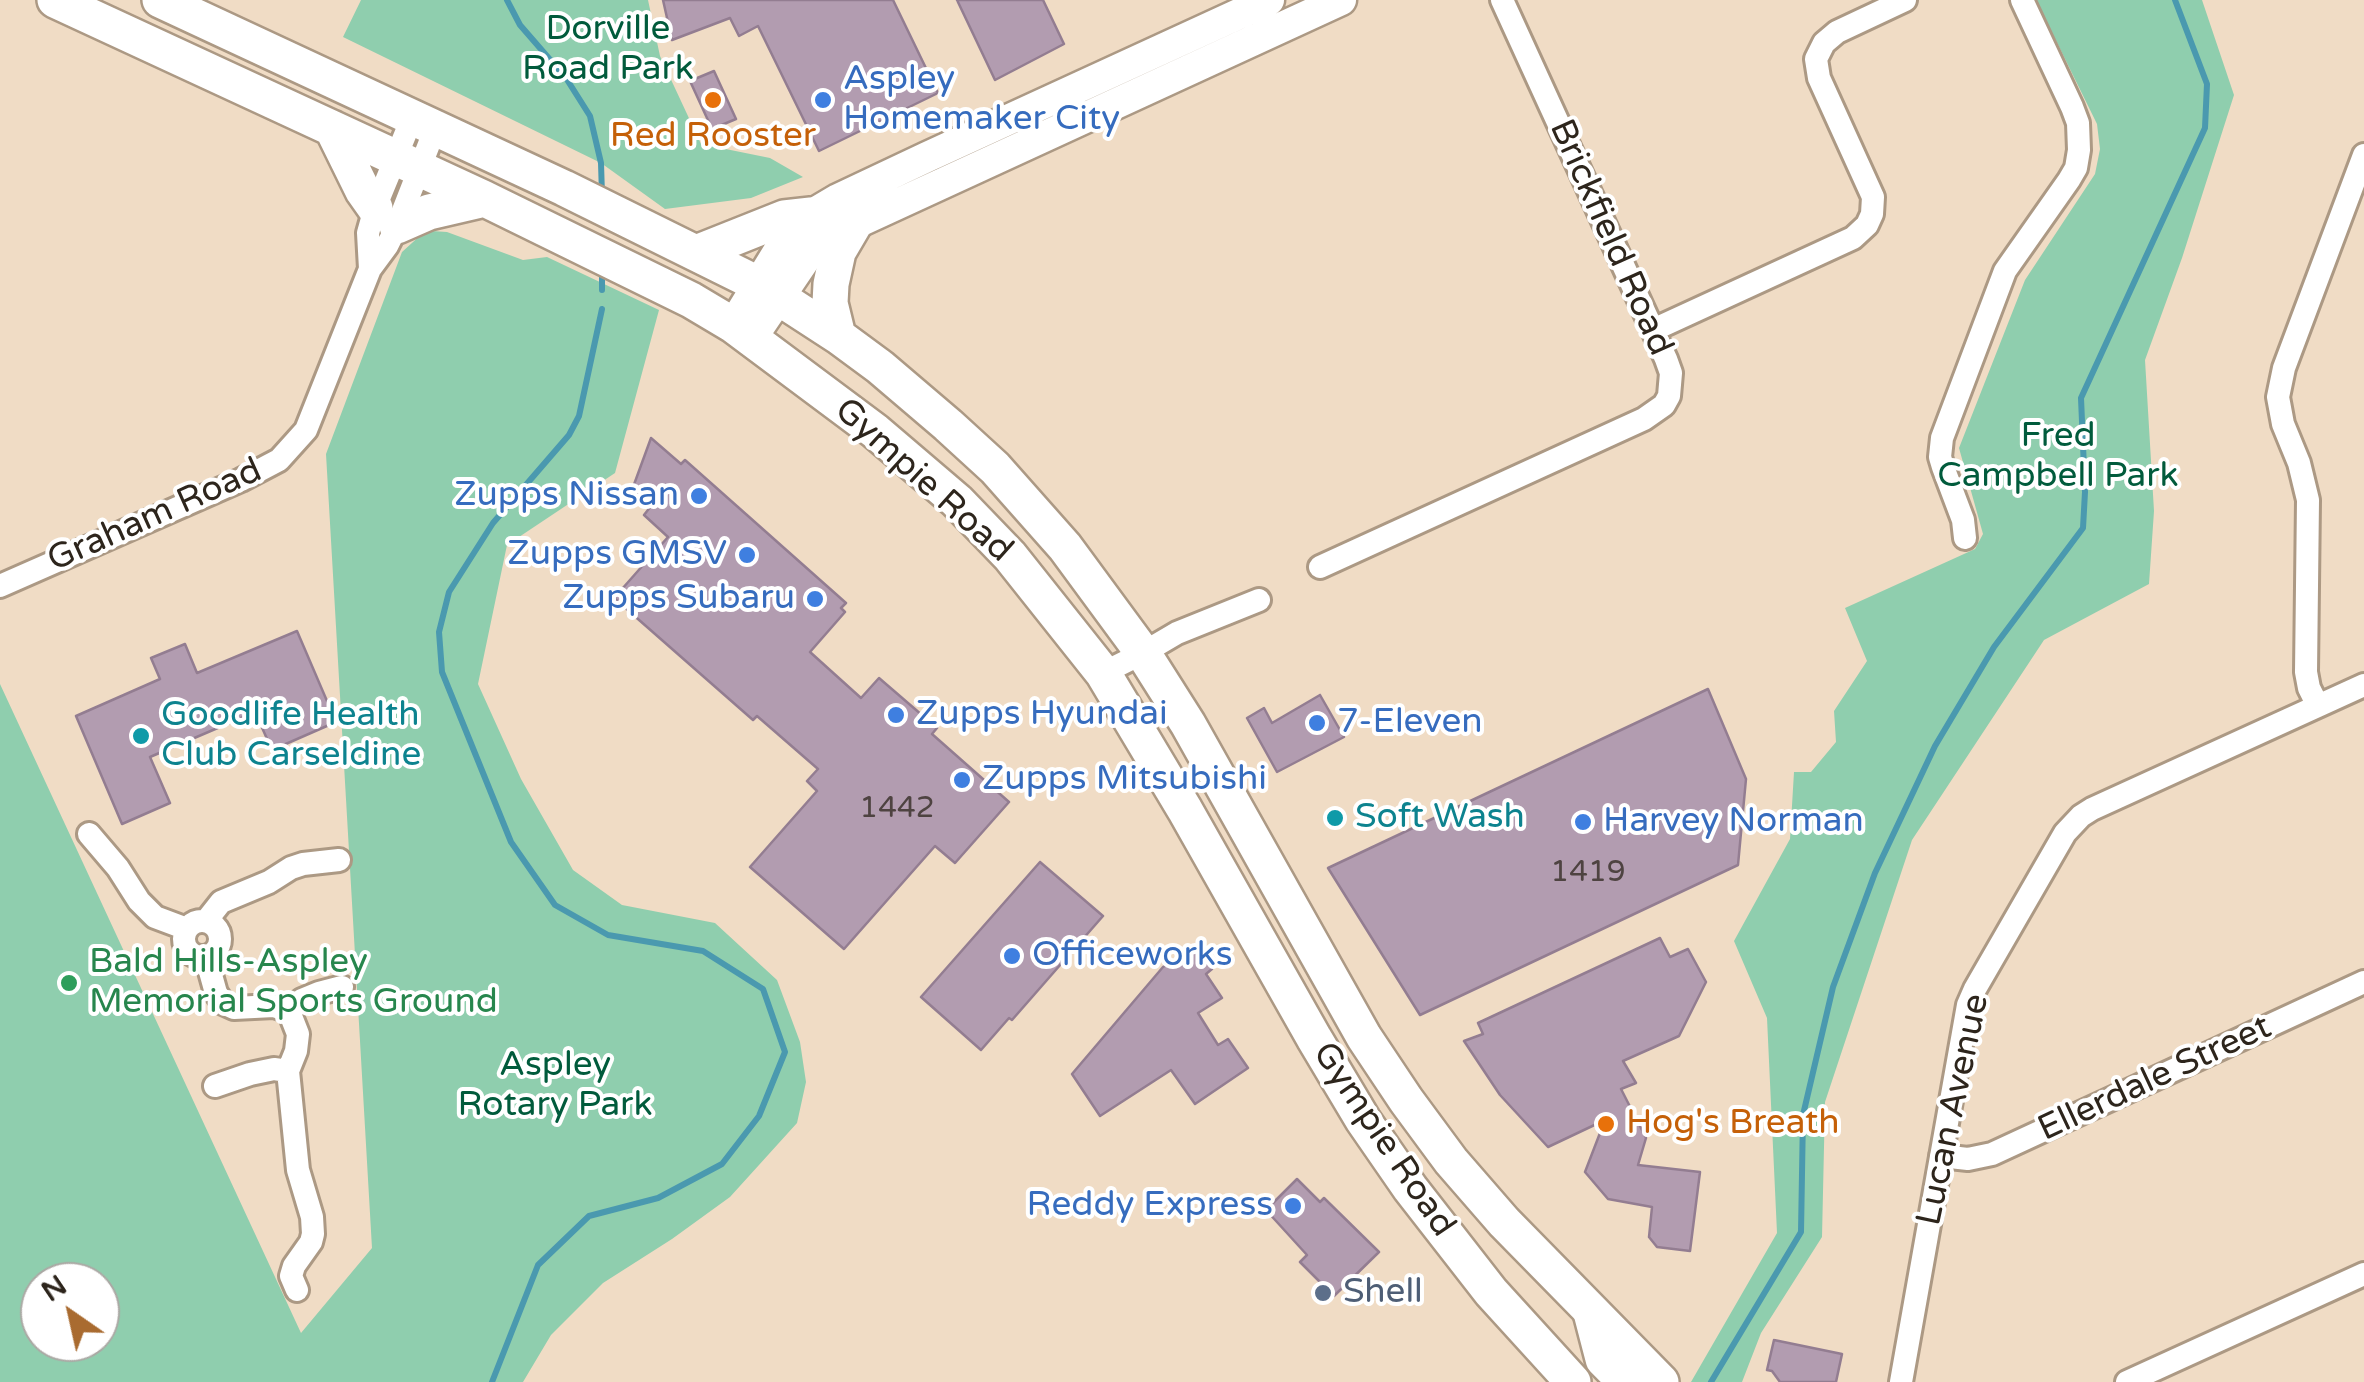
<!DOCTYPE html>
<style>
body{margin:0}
#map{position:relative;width:2364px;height:1382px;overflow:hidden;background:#f0dcc5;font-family:"Varela Round",sans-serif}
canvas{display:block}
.north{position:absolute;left:20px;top:1262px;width:100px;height:100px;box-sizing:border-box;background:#fff;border:2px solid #aba8a4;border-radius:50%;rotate:326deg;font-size:28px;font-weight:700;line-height:40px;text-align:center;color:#2d251c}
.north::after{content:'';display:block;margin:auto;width:35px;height:45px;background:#a96b30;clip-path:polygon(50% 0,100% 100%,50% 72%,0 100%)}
</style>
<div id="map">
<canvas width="2364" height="1382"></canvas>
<div class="north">N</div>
</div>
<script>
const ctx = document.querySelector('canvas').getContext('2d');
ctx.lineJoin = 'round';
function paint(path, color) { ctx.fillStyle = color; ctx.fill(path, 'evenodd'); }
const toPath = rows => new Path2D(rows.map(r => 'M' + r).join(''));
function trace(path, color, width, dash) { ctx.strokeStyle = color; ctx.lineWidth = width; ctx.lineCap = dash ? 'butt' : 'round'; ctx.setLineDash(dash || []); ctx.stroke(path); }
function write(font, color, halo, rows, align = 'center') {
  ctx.font = font + ' "Varela Round",sans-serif'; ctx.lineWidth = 8; ctx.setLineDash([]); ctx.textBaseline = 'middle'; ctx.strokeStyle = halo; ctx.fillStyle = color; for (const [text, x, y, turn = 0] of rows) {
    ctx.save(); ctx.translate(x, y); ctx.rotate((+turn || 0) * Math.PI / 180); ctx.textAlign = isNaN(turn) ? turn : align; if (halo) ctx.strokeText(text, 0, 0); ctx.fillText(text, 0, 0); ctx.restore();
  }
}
paint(toPath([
 [361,0,648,0,660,56,701,144,770,158,803,177,751,198,665,209,601,163,343,37],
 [2036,0,2202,0,2234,95,2182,258,2145,360,2154,511,2149,584,2044,640,1912,840,1825,1102,1822,1237,1761,1333,1742,1382,1691,1382,1777,1233,1767,1018,1734,941,1790,839,1794,772,1811,772,1836,742,1834,711,1867,661,1845,608,1975,549,1983,534,1959,448,2025,280,2095,174,2100,149,2097,124],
 [432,231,447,232,523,260,547,257,659,310,615,473,507,545,478,684,521,779,573,870,622,905,715,923,777,980,800,1042,806,1082,797,1123,730,1197,672,1239,603,1283,551,1335,523,1382,0,1382,0,684,301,1333,372,1248,326,454,402,252,423,233],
 [40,1282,100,1282,100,1342,40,1342]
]), '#8fceae');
trace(toPath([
 [507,0,520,25,566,78,590,116,601,163,602,195],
 [602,290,602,267],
 [492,1382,538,1265,589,1216,658,1198,722,1164,759,1116,785,1052,763,989,703,951,608,935,555,905,511,842,442,672,439,632,449,592,493,523,569,435,579,416,602,309],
 [1711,1382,1801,1232,1803,1115,1833,987,1875,873,1935,746,1994,647,2083,528,2085,492,2081,398,2205,128,2207,84,2175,0]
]), '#4a99af', 6);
const building = toPath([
 [663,0,893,0,938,93,819,151,758,26,739,36,730,18,672,40,663,0],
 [957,0,1043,0,1064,44,995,80,957,0],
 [714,71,736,119,712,129,690,81,714,71],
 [651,438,681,464,685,460,846,603,841,608,845,612,810,652,861,698,879,678,937,728,932,734,1009,802,955,863,935,846,844,949,750,867,817,791,807,781,818,769,757,716,753,720,614,598,668,537,644,515,651,506,632,490,651,438],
 [297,631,336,722,272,750,255,712,150,757,170,803,122,824,76,716,160,679,151,658,185,644,197,673,297,631],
 [1708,689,1746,779,1738,865,1420,1015,1328,868,1708,689],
 [1320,695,1344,737,1277,772,1247,718,1264,708,1272,723,1320,695],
 [1040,862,1103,916,1012,1020,1009,1018,981,1050,921,997,1040,862],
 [1660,938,1670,957,1688,949,1706,982,1679,1036,1623,1061,1636,1083,1621,1089,1646,1138,1638,1165,1700,1172,1690,1251,1657,1247,1649,1237,1652,1207,1608,1199,1585,1172,1605,1120,1548,1147,1500,1095,1464,1041,1483,1034,1478,1023,1660,938],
 [1197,945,1212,969,1206,974,1222,998,1198,1013,1218,1045,1228,1039,1248,1068,1195,1104,1171,1070,1100,1116,1072,1074,1163,967,1197,945],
 [1297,1179,1320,1202,1324,1198,1379,1252,1334,1296,1300,1262,1307,1255,1266,1210,1297,1179],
 [1774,1340,1842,1354,1836,1382,1780,1382,1772,1371,1767,1370,1774,1340]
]);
paint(building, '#b29cb0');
trace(building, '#937d91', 2.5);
const minor = toPath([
 [370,269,368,233,375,208,412,118],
 [1653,330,1853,238,1867,225,1872,214,1873,197,1819,78,1816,59,1824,43,1837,32,1905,0],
 [1965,538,1963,520,1943,467,1940,457,1942,438,2005,271,2069,180,2076,168,2079,150,2078,123,2072,107,2022,0],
 [1320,567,1644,419,1664,405,1669,396,1671,373,1666,359,1502,0],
 [0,586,241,480,279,460,306,430,370,269,387,246,397,226,435,129],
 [1103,673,1143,653,1177,633,1259,600],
 [2318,706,2309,688,2306,672,2308,500,2299,463,2283,424,2278,397,2284,368,2364,155],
 [89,834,118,868,139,901,155,917,187,929],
 '184 939a18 18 0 1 1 36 0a18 18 0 1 1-36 0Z',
 [206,921,221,902,269,882,291,868,303,864,339,860],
 [206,957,216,993,223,1003,234,1008,274,1006,289,1011,298,1034,296,1051,288,1071,298,1170,312,1217,313,1234,311,1242,294,1266,291,1276,297,1290],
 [289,1011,302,1000,319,993,342,987],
 [215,1086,250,1074,274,1069,288,1071],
 [1941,1156,1968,1159,1992,1154,2364,982],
 [1901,1382,1968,1005,1975,989,2065,833,2081,816,2092,809,2364,685],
 [2127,1382,2364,1274]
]);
const major = toPath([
 [733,325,779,250,811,215,838,199,927,157,1269,0],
 [751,339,812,249,826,237,1341,0],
 [1587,1307,1601,1361,1622,1382]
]);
const highway = toPath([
 [55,0,485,199,691,300,733,325,875,431,957,501,1010,556,1103,673,1185,810,1314,1038,1363,1120,1410,1188,1491,1292,1573,1382],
 [160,0,564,188,758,284,838,336,880,367,948,425,995,468,1065,547,1143,653,1188,724,1364,1037,1406,1100,1451,1161,1504,1222,1661,1382],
 [332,128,363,191,375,208],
 [397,226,429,212,485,199],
 [696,253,784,218,811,215],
 [838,336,830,303,831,284,838,252,855,223]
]);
trace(minor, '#ac9984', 28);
trace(major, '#ac9984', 35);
trace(highway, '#ac9984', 40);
trace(minor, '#fff', 22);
trace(major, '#fff', 30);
trace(highway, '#fff', 35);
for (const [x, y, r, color] of [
 [713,100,10,"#e8710a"],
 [823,100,10,"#3f7fe0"],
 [699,496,10,"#3f7fe0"],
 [747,555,10,"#3f7fe0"],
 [815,599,10,"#3f7fe0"],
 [896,715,10,"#3f7fe0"],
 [1317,723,10,"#3f7fe0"],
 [141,736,10,"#0f9aa8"],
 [962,780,10,"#3f7fe0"],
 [1335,818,10,"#0f9aa8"],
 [1583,822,10,"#3f7fe0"],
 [1012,956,10,"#3f7fe0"],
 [69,983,10,"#2e9e5b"],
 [1606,1124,10,"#e8710a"],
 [1293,1206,10,"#3f7fe0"],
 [1323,1293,10,"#5c6f8a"]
]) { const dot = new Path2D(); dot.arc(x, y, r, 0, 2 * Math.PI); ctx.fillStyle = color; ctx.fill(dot); trace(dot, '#fff', 4); }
write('30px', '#4e4341', null, [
 ["1442",897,809],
 ["1419",1588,873]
]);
write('35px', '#015b3c', '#fff', [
 ["Dorville",608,30],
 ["Road Park",608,70],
 ["Fred",2058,437],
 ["Campbell Park",2058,477],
 ["Aspley",555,1066],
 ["Rotary Park",555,1106]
]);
write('35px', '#366cbe', '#fff', [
 ["Aspley",843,80],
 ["Homemaker City",843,120],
 ["Zupps Nissan",679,496,"right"],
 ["Zupps GMSV",727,555,"right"],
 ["Zupps Subaru",795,599,"right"],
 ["Zupps Hyundai",916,715],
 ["7-Eleven",1337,723],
 ["Zupps Mitsubishi",982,780],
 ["Harvey Norman",1603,822],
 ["Officeworks",1032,956],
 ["Reddy Express",1273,1206,"right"]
], 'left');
write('35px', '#c56008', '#fff', [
 ["Red Rooster",713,137],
 ["Hog's Breath",1626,1124,"left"]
]);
write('35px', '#2d251c', '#fff', [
 ["Brickfield Road",1610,238,66],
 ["Gympie Road",923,481,42],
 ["Graham Road",155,516,-24],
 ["Ellerdale Street",2155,1079,-25],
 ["Lucan Avenue",1954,1110,-78],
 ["Gympie Road",1383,1140,56]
]);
write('35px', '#0d838f', '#fff', [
 ["Goodlife Health",161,716],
 ["Club Carseldine",161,756],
 ["Soft Wash",1355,818]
], 'left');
write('35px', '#27864d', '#fff', [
 ["Bald Hills-Aspley",89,963],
 ["Memorial Sports Ground",89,1003]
], 'left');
write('35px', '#4e5e75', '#fff', [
 ["Shell",1343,1293]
], 'left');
</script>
